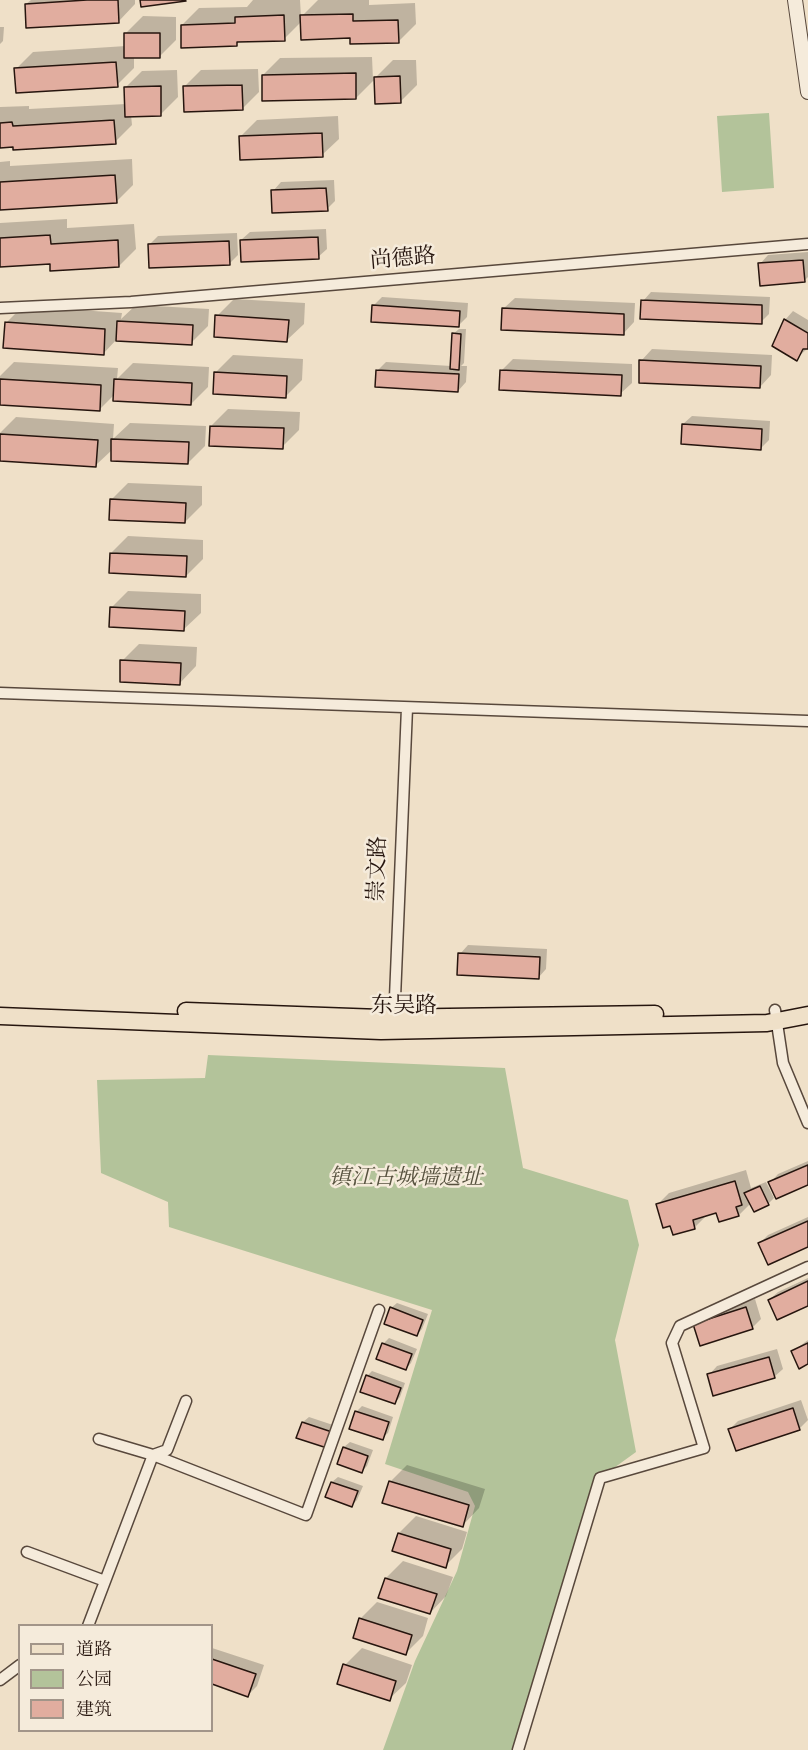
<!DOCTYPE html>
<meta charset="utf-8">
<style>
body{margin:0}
#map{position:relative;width:808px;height:1750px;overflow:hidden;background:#efe0c8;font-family:"Sorts Mill Goudy","Noto Serif SC",serif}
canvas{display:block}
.legend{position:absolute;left:18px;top:1624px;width:195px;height:108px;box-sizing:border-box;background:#f5ebdb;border:2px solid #a29589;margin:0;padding:8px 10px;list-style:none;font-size:18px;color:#26150e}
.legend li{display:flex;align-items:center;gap:12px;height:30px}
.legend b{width:30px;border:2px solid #a29589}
</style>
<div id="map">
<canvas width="808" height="1750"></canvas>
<ul class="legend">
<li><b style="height:8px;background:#efe0c8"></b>道路</li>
<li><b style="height:16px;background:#b3c39a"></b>公园</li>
<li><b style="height:16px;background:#e1ad9f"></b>建筑</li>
</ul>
</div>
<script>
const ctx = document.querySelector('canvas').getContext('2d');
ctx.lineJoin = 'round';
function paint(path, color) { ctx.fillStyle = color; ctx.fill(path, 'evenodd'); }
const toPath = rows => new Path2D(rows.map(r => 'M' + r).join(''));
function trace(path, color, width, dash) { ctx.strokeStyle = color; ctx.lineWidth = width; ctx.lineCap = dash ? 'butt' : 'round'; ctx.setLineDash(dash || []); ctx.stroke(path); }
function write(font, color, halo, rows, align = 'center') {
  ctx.font = font + ' "Sorts Mill Goudy","Noto Serif SC",serif'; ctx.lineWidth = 5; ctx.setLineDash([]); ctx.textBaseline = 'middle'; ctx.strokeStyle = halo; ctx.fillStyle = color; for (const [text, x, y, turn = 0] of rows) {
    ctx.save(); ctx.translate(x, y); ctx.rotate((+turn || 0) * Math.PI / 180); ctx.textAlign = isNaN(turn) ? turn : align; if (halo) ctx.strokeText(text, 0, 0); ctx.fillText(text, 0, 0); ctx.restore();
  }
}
paint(toPath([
 [769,113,774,188,722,192,717,116],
 [208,1055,505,1068,523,1168,628,1200,639,1245,615,1340,636,1452,600,1478,518,1750,383,1750,415,1661,457,1571,475,1506,468,1492,385,1464,432,1310,169,1227,168,1202,101,1173,97,1080,205,1078]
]), '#b3c39a');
paint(toPath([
 [31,0,135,0,135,4,119,21,26,4],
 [253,0,300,0,301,17,318,0,369,0,369,5,415,3,416,24,399,41,352,37,302,21,284,39,240,40,236,45,182,25,199,8,247,7],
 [143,16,176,17,176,40,159,57,134,56,134,68,117,85,16,69,33,52,126,46,126,33],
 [0,27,4,27,3,41,0,44],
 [372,57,373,80,393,60,416,60,417,85,400,102,376,78,356,98,263,75,280,58],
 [258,69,259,92,242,109,184,87,201,70],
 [177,70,178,97,161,114,131,115,132,125,115,142,0,147,0,107,29,106,29,109,126,104,125,88,142,71],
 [338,116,339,139,322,155,240,137,257,120],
 [132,159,133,185,116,202,0,208,0,162,10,161,10,166],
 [334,180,335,201,327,209,273,191,281,182],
 [67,219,67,228,134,224,136,249,119,266,52,263,0,266,0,223],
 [326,229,327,249,318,257,241,240,250,232],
 [237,233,238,255,230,263,150,244,158,236],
 [808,252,808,277,804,281,760,264,768,255],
 [651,292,770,297,769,314,761,322,643,301],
 [382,297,468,303,467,317,458,326,373,306],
 [515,298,635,303,634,322,623,334,503,309],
 [234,299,305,303,304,324,287,340,217,316],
 [136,305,209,309,208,326,191,343,117,339,103,354,6,323,23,306,122,313,121,319],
 [793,311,808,320,808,348,796,359,785,320],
 [459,329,466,329,464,363,461,366,467,366,466,382,458,391,378,370,386,362,451,366,453,334],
 [652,349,772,355,771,375,760,387,641,361],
 [233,355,303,359,302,380,285,397,216,372],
 [513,359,632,364,632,383,620,394,502,370],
 [14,362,118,368,117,379,133,363,209,367,208,387,191,404,115,394,99,410,0,404,0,376],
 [228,409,300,412,299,430,282,447,211,426],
 [692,416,770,421,769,440,760,449,683,424],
 [16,417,114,424,113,439,130,423,206,426,205,446,188,463,113,449,96,465,0,459,0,433],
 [128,483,202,486,202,505,185,522,111,500],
 [128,536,203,540,203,559,186,576,111,553],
 [128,591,201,594,201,613,184,629,111,608],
 [139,644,197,647,196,666,180,683,122,661],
 [468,945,547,949,546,969,538,978,460,954],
 [808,1161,808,1183,770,1183,778,1174],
 [746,1170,751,1188,766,1182,774,1198,768,1204,751,1203,739,1215,717,1211,706,1216,695,1227,674,1233,658,1204,669,1193],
 [808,1217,808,1245,760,1243,768,1235],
 [808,1278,808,1304,769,1300,778,1292],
 [755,1299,761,1319,753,1327,701,1344,703,1316],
 [397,1303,428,1314,422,1329,417,1335,391,1308],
 [389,1338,417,1349,411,1363,406,1369,383,1344],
 [808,1340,808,1363,793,1351],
 [777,1349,783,1369,774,1377,709,1375,717,1366],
 [372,1371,405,1383,400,1397,395,1403,367,1376],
 [801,1400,808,1420,799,1429,730,1429,738,1421],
 [362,1406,393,1417,388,1433,382,1438,356,1412],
 [309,1417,336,1426,332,1441,303,1422],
 [350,1442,373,1450,367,1466,361,1472,339,1463,344,1447],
 [407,1465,485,1489,479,1508,463,1525,390,1482],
 [338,1477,363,1486,357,1500,352,1505,327,1497,332,1482],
 [416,1516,467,1532,462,1549,445,1566,394,1550,399,1533],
 [403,1561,453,1577,446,1596,430,1613,386,1578],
 [377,1602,428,1618,423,1636,406,1653,360,1619],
 [212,1648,264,1665,257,1686,248,1695,212,1683],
 [362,1648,412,1665,406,1683,389,1699,345,1665]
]), '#0003');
const building = toPath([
 [87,0,118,0,119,23,26,28,25,4,87,0],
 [140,0,185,0,186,1,141,7,140,0],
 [353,14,353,21,398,20,399,43,350,44,350,38,301,40,300,15,353,14],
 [284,15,285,41,237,42,237,46,181,48,181,25,235,23,235,17,284,15],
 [124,33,160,33,160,58,124,58,124,33],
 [116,62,118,87,16,93,14,68,116,62],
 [356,73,356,99,262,101,262,75,356,73],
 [400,76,401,103,375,104,374,77,400,76],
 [242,85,243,110,184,112,183,86,242,85],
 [161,86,161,116,125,117,124,87,161,86],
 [114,120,116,144,13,150,13,147,0,148,0,123,12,122,13,126,114,120],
 [322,133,323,157,240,160,239,136,322,133],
 [115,175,117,203,0,210,0,182,115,175],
 [326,188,328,211,272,213,271,190,326,188],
 [50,235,51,244,118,240,119,267,50,271,50,264,0,267,0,238,50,235],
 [318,237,319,259,241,262,240,240,318,237],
 [229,241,230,265,149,268,148,244,229,241],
 [803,260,805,282,760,286,758,263,803,260],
 [641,300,762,305,762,324,640,319,641,300],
 [372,305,460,311,459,327,371,322,372,305],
 [502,308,624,314,624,335,501,330,502,308],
 [215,315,289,320,287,342,214,337,215,315],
 [784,319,808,333,808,349,803,349,797,361,772,346,784,319],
 [117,321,193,325,192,345,116,341,117,321],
 [5,322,105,329,104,355,3,348,5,322],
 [452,333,461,334,459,370,450,369,452,333],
 [639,360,761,366,760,388,639,383,639,360],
 [376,370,459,374,458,392,375,387,376,370],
 [500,370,622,375,621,396,499,390,500,370],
 [214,372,287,376,286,398,213,394,214,372],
 [0,379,101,385,100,411,0,405,0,379],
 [114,379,192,383,191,405,113,401,114,379],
 [682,424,762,429,761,450,681,444,682,424],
 [210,426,284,428,283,449,209,446,210,426],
 [0,434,98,440,96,467,0,461,0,434],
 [111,439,189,442,188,464,111,461,111,439],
 [110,499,186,503,185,523,109,520,110,499],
 [110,553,187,556,186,577,109,573,110,553],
 [110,607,185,611,184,631,109,627,110,607],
 [120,660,181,663,180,685,120,682,120,660],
 [458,953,540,957,539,979,457,975,458,953],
 [808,1165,808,1185,776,1199,768,1182,808,1165],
 [735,1181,742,1205,736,1207,739,1216,719,1222,716,1213,693,1220,695,1229,673,1235,670,1226,663,1228,656,1204,735,1181],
 [760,1186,769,1205,754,1212,744,1193,760,1186],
 [808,1221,808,1247,768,1265,758,1243,808,1221],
 [808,1281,808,1306,777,1320,768,1300,808,1281],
 [390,1307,423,1320,417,1336,384,1324,390,1307],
 [746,1307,753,1329,700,1346,693,1324,746,1307],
 [382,1343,412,1354,406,1370,376,1359,382,1343],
 [808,1343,808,1364,799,1369,791,1351,808,1343],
 [769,1357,775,1378,713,1396,707,1374,769,1357],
 [366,1375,401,1388,395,1404,360,1392,366,1375],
 [793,1408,800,1430,736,1451,728,1429,793,1408],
 [355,1411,389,1422,383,1440,349,1429,355,1411],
 [302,1422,332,1432,327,1448,296,1438,302,1422],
 [343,1447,368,1456,362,1473,337,1464,343,1447],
 [389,1481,469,1505,463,1527,382,1503,389,1481],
 [331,1482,358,1491,352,1507,325,1497,331,1482],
 [398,1533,451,1549,446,1568,392,1551,398,1533],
 [385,1578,437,1594,430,1614,378,1598,385,1578],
 [359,1618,412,1635,406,1655,353,1638,359,1618],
 [212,1659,256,1674,248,1697,212,1684,212,1659],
 [343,1664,396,1681,390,1701,337,1684,343,1664]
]);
paint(building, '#e1ad9f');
trace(building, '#26150e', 1.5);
const minor = toPath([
 [0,308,131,302,808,244],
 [0,693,808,721],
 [775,1010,783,1063,808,1123],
 [394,1022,407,708],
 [99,1439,153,1455,306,1515,379,1310],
 [27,1552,105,1581],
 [88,1626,153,1455,167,1450,186,1401],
 [0,1680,20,1665],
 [518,1750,600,1478,704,1448,672,1343,680,1326,808,1267]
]);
const tertiary = toPath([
 [795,0,808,92]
]);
const primary = toPath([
 [186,1011,380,1018,655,1014],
 [0,1016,381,1031,767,1023,808,1015]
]);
trace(minor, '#58483c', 13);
trace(tertiary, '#58483c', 16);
trace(primary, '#26150e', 19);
trace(minor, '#f5ebdb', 10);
trace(tertiary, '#f5ebdb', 14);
trace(primary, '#efe0c8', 16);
write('22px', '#26150e', '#f5ebdb', [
 ["尚德路",403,261,-5],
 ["崇文路",380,869,-88],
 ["东吴路",404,1008]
]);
write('italic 22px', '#57523f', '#f5ebdb', [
 ["镇江古城墙遗址",406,1180]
]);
</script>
